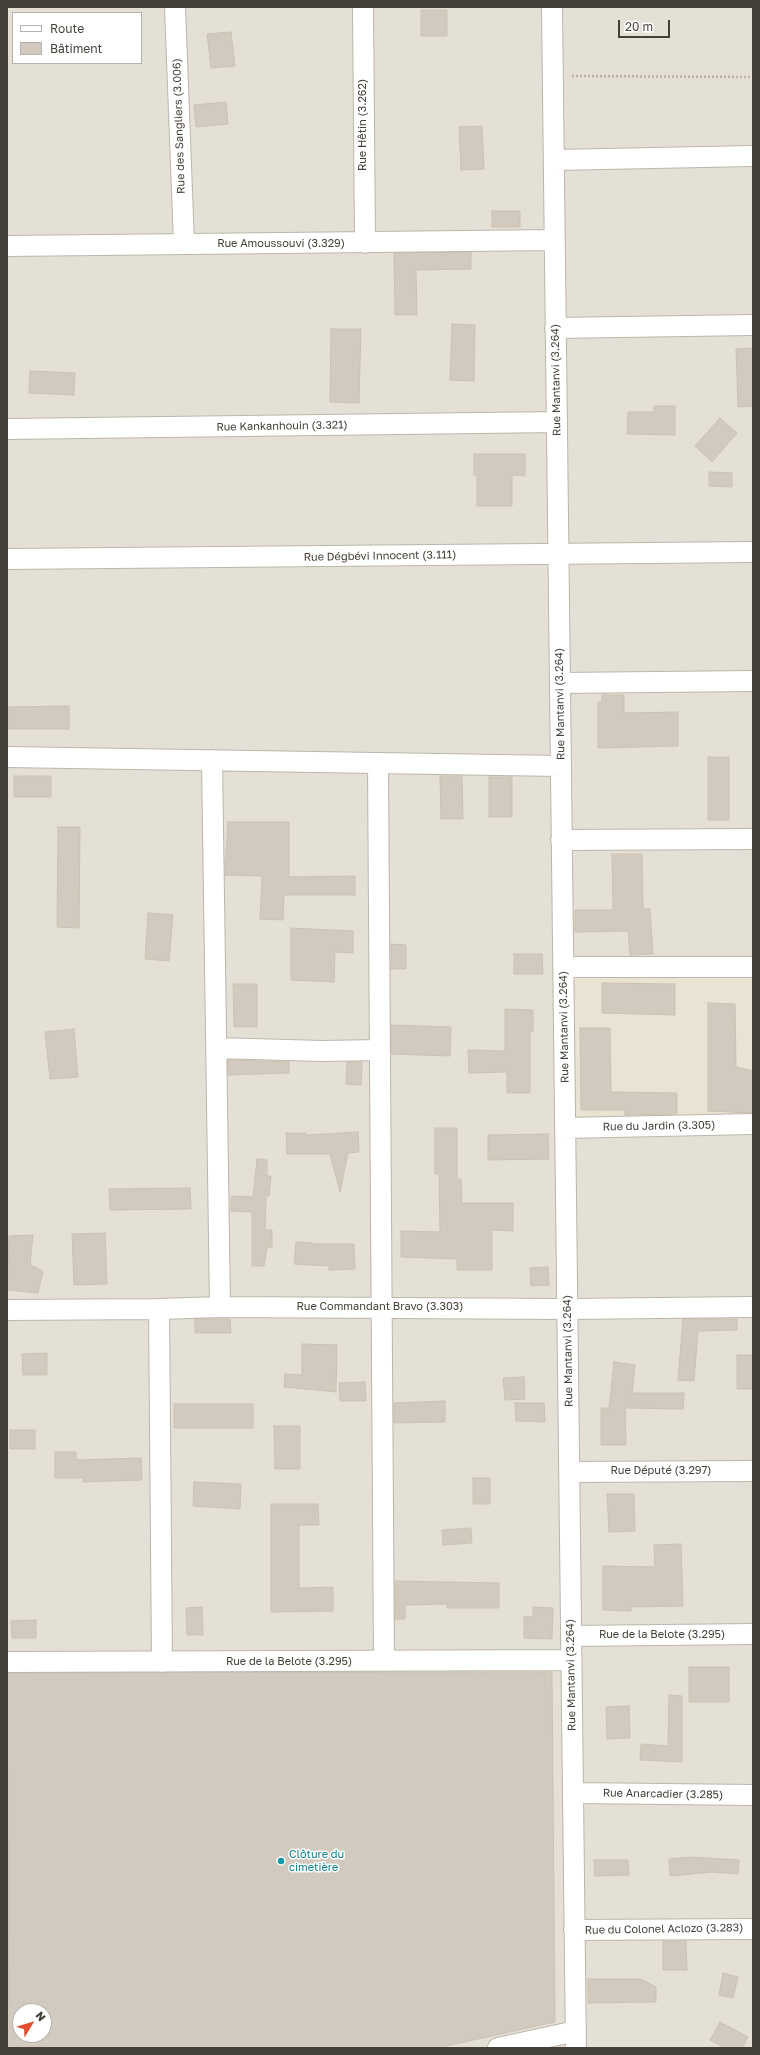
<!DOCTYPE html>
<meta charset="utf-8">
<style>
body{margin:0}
#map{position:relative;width:760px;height:2055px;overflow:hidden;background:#f1eee7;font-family:"Golos Text",sans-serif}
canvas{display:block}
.frame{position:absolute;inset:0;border:8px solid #443f37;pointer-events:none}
.legend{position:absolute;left:12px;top:12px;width:130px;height:52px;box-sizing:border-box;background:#fff;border:1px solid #b4b2af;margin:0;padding:5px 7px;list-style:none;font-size:12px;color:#443f37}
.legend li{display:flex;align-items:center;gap:8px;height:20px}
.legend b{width:20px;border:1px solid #b4b2af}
.north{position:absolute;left:12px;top:2003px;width:40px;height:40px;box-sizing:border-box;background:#fff;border:1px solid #b4b2af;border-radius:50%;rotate:52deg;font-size:11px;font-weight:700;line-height:16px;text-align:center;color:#443f37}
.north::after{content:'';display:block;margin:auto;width:14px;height:18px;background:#e04e2f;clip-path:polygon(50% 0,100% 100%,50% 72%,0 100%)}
.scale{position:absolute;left:618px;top:20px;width:52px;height:18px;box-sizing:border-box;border:2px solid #443f37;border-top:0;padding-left:5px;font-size:12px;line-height:14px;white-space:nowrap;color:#443f37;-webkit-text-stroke:3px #fff;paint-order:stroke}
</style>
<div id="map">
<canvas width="760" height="2055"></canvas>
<div class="frame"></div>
<ul class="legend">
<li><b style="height:5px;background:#fff"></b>Route</li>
<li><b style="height:11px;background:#d2cabe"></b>Bâtiment</li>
</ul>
<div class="north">N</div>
<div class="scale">20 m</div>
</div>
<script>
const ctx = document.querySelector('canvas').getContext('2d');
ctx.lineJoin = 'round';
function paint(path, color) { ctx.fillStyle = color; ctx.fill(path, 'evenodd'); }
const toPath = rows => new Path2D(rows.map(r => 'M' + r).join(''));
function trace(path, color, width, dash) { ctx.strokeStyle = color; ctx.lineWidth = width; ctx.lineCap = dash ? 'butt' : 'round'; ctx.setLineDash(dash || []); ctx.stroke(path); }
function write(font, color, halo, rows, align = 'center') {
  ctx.font = font + ' "Golos Text",sans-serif'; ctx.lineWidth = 3; ctx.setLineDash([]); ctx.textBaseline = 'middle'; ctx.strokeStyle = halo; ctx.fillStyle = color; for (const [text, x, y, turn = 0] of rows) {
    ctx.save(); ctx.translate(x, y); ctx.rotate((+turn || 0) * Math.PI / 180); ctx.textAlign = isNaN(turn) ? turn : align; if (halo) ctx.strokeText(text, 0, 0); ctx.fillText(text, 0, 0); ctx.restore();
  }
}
paint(toPath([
 [7,7,753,7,753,2048,7,2048],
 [13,13,141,13,141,63,13,63],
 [20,2011,44,2011,44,2035,20,2035]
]), '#e5e0d6');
paint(toPath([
 [574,973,753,975,753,1116,576,1120]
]), '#e9e3d3');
const building = toPath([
 [421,10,447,10,447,36,421,36,421,10],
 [231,32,235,66,211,68,207,34,231,32],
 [226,102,228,124,196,127,194,105,226,102],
 [482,126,484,169,461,170,459,127,482,126],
 [492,211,520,211,520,227,492,227,492,211],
 [471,252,471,269,416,270,417,315,395,315,394,253,471,252],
 [452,324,475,325,474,381,450,380,452,324],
 [331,329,361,329,359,403,330,402,331,329],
 [753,348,753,406,738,407,736,349,753,348],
 [30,371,75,373,74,395,29,393,30,371],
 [654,406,675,406,675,435,627,434,628,412,654,412,654,406],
 [720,418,737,433,712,462,695,446,720,418],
 [474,454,525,454,525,476,512,475,512,506,477,506,477,475,474,475,474,454],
 [709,472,732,473,732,487,709,486,709,472],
 [602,695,624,695,624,713,678,712,678,746,598,748,598,702,602,702,602,695],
 [69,706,69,729,8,729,7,707,69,706],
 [708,757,729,757,729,820,708,820,708,757],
 [14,776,51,776,51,797,14,797,14,776],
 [440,776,462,776,463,819,441,819,440,776],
 [489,777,512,777,512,817,489,817,489,777],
 [228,822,289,822,289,877,355,876,355,895,284,895,283,920,260,919,262,876,225,875,228,822],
 [58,827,80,827,79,928,57,927,58,827],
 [612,854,642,854,643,909,650,909,653,954,630,955,628,931,575,932,575,910,613,910,612,854],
 [148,913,173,915,169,961,145,959,148,913],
 [291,928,353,931,353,953,335,952,334,982,291,980,291,928],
 [391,944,406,945,406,969,391,969,391,944],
 [514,954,542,954,543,974,514,974,514,954],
 [602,983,675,984,675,1015,602,1013,602,983],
 [233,984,257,984,257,1027,234,1027,233,984],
 [708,1003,735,1004,736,1067,753,1071,753,1113,708,1111,708,1003],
 [505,1009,533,1010,533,1031,530,1031,530,1093,507,1093,507,1072,469,1073,468,1050,505,1051,505,1009],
 [391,1025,451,1027,450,1056,391,1054,391,1025],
 [580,1028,610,1028,611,1092,677,1093,677,1114,625,1115,625,1110,581,1110,580,1028],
 [74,1029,78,1077,50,1079,45,1032,74,1029],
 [228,1060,289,1062,289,1073,228,1075,228,1060],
 [347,1062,362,1062,361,1085,346,1084,347,1062],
 [435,1128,457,1128,457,1179,461,1179,462,1203,513,1203,513,1231,492,1230,492,1270,457,1270,457,1259,401,1257,401,1231,440,1232,439,1174,435,1174,435,1128],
 [358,1132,359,1152,348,1153,340,1192,330,1154,287,1154,286,1133,306,1133,306,1135,358,1132],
 [548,1134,549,1159,488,1160,488,1135,548,1134],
 [257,1159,267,1160,267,1176,271,1176,269,1196,266,1196,265,1230,272,1230,272,1247,267,1247,264,1266,252,1266,252,1212,231,1211,231,1196,253,1197,257,1159],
 [190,1188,191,1209,110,1210,109,1189,190,1188],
 [105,1233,107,1284,74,1285,72,1234,105,1233],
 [33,1235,30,1265,43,1271,38,1293,7,1290,9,1236,33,1235],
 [296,1242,313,1243,313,1244,354,1244,355,1269,329,1270,329,1266,294,1264,296,1242],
 [548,1267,549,1285,531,1286,530,1268,548,1267],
 [195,1319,230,1319,231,1333,195,1333,195,1319],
 [683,1319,737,1319,737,1330,698,1331,694,1381,678,1380,683,1319],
 [302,1344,337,1345,336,1392,284,1387,285,1374,302,1375,302,1344],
 [47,1353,47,1375,23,1375,22,1354,47,1353],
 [737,1355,753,1355,753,1389,737,1389,737,1355],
 [614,1362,635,1365,632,1393,684,1393,683,1409,625,1408,626,1445,601,1445,601,1408,609,1408,614,1362],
 [524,1377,525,1399,505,1400,503,1378,524,1377],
 [365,1382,366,1401,340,1401,339,1383,365,1382],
 [445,1401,445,1422,394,1423,394,1403,445,1401],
 [515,1403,544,1403,545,1422,516,1421,515,1403],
 [174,1404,253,1404,253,1428,174,1428,174,1404],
 [274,1426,300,1426,300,1469,275,1469,274,1426],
 [10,1430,35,1430,35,1449,10,1449,10,1430],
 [55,1452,76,1452,76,1460,141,1458,142,1480,83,1482,83,1478,55,1478,55,1452],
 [473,1478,490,1478,490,1504,473,1504,473,1478],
 [194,1482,241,1484,240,1509,193,1506,194,1482],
 [607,1494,634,1494,635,1531,609,1532,607,1494],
 [271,1504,318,1504,319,1525,299,1525,299,1588,333,1587,333,1611,271,1612,271,1504],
 [471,1528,472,1543,443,1545,442,1530,471,1528],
 [681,1544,683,1606,631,1607,631,1611,603,1610,603,1566,655,1567,654,1545,681,1544],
 [395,1581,499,1583,499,1608,447,1608,447,1604,405,1605,405,1619,395,1619,395,1581],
 [202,1607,203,1635,187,1635,186,1608,202,1607],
 [533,1607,553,1608,552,1639,524,1638,524,1616,533,1617,533,1607],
 [36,1620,36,1638,12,1638,11,1621,36,1620],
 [689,1667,729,1667,729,1702,689,1702,689,1667],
 [552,1672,555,2022,437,2048,9,2048,7,1673,552,1672],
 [20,2011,44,2011,44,2035,20,2035,20,2011],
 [669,1695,682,1696,682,1762,640,1760,641,1744,668,1746,669,1695],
 [629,1706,630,1738,607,1739,606,1707,629,1706],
 [692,1857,739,1860,738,1874,712,1872,670,1876,669,1859,692,1857],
 [594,1860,628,1860,629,1875,595,1876,594,1860],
 [663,1941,686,1941,687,1970,663,1970,663,1941],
 [723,1973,738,1977,733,1998,719,1995,723,1973],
 [588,1979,641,1979,656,1987,656,2002,588,2003,588,1979],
 [720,2022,748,2037,742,2048,725,2048,710,2040,720,2022]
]);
paint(building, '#d2cabe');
trace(building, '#ccc2b2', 1);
const minor = toPath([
 [175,7,184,244],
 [363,7,365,243],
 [552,7,576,2048],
 [554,160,753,156],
 [7,246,555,240],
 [555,328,753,325],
 [7,429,557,422],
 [7,559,753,552],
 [560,683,753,681],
 [7,757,561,766],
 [212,760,220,1307],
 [378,763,384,1661],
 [561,840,753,839],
 [563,967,753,967],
 [217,1048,322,1051,380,1050],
 [565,1128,753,1124],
 [159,1309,162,1662],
 [7,1310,159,1309,220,1307,567,1309,753,1307],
 [569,1472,753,1471],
 [571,1636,753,1634],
 [7,1662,571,1660],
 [573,1793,753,1795],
 [574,1930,753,1929],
 [498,2048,576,2031]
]);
trace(minor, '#bcb6ab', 22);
trace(toPath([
 [572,76,753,77]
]), '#bcb29e', 2.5, [2, 2]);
trace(minor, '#fff', 20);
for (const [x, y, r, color] of [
 [281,1861,4,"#0f9aa8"]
]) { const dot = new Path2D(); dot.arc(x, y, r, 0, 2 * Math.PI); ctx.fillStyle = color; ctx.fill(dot); trace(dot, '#fff', 1.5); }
write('11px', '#443f37', '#fff', [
 ["Rue Hêtin (3.262)",363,125,-90],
 ["Rue des Sangliers (3.006)",179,126,-92],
 ["Rue Amoussouvi (3.329)",281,244],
 ["Rue Mantanvi (3.264)",556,380,-91],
 ["Rue Kankanhouin (3.321)",282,426,-1],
 ["Rue Dégbévi Innocent (3.111)",380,556,-1],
 ["Rue Mantanvi (3.264)",560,704,-91],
 ["Rue Mantanvi (3.264)",564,1027,-91],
 ["Rue du Jardin (3.305)",659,1126,-1],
 ["Rue Commandant Bravo (3.303)",380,1307],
 ["Rue Mantanvi (3.264)",568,1351,-91],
 ["Rue Député (3.297)",661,1471],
 ["Rue de la Belote (3.295)",662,1635],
 ["Rue de la Belote (3.295)",289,1662],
 ["Rue Mantanvi (3.264)",571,1675,-91],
 ["Rue Anarcadier (3.285)",663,1794,1],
 ["Rue du Colonel Aclozo (3.283)",664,1929,-1]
]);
write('11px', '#0d838f', '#fff', [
 ["Clôture du",289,1855],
 ["cimetière",289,1868]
], 'left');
</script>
